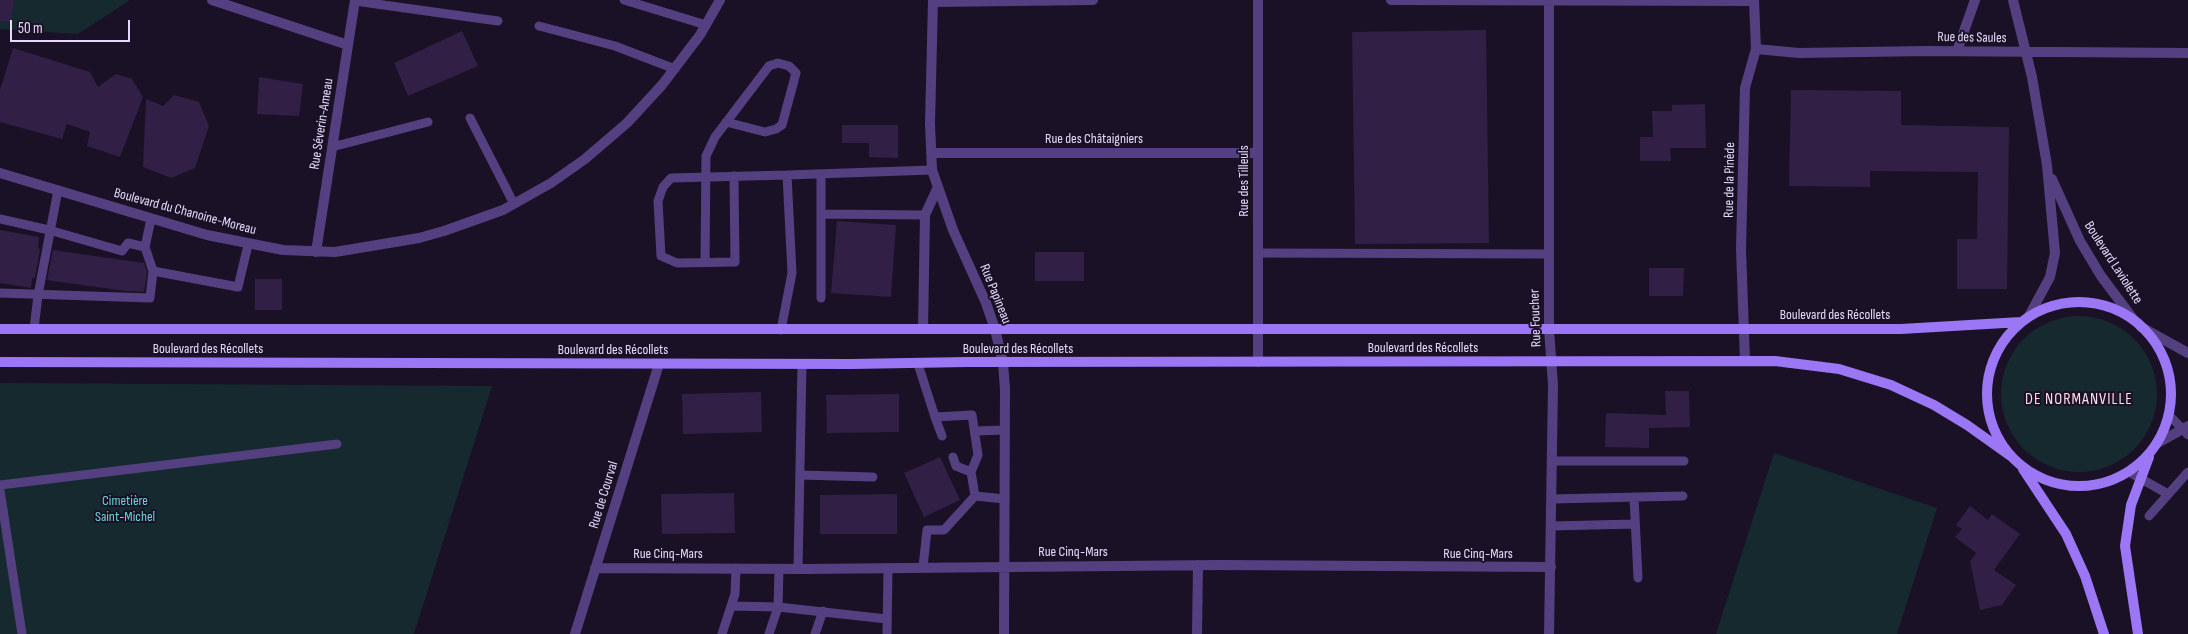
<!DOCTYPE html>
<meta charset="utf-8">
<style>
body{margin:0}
#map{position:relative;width:2188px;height:634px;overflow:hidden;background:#1a1126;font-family:"Sofia Sans Condensed",sans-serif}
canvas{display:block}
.scale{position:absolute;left:10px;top:20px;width:120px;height:22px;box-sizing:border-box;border:2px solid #e6d9fc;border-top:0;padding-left:6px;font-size:15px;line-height:18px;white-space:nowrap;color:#e6d9fc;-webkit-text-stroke:4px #1a1126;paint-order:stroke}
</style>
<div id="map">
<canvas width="2188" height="634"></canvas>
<div class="scale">50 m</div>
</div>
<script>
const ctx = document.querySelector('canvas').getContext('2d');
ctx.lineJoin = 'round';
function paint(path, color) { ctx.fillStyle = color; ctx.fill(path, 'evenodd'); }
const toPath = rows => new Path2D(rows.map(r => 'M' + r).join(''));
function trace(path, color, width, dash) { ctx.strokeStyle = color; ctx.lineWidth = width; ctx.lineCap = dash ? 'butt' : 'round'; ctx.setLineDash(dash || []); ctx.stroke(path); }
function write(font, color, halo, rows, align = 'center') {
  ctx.font = font + ' "Sofia Sans Condensed",sans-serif'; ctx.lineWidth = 4; ctx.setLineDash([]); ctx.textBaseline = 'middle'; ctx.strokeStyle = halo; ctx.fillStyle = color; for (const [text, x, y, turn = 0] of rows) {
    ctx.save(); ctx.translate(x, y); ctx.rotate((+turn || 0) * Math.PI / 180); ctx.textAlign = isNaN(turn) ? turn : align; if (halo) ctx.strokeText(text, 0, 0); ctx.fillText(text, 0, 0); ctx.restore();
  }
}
paint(toPath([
 [0,0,130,0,78,34,0,29],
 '2001 394a78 78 0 1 1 156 0a78 78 0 1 1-156 0Z',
 [0,383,492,386,414,634,0,634],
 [1774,453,1937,508,1897,634,1716,634]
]), '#15292f');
paint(toPath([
 [0,0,14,0,11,22,0,21],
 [1486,30,1489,243,1355,244,1352,32],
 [462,31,478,66,408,96,394,63],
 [13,48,90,72,98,87,116,74,132,79,143,97,120,157,87,146,90,132,67,124,62,139,0,122,0,90],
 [259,77,303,84,299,116,257,114],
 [1791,90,1901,91,1901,125,2009,127,2007,289,1957,289,1957,239,1977,239,1978,172,1870,171,1870,187,1789,186],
 [174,95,199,102,209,126,195,168,171,178,143,167,146,99,163,106],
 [1705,104,1706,148,1670,148,1671,161,1640,161,1640,137,1653,137,1652,111,1672,111,1672,105],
 [842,125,898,125,898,158,869,157,869,143,842,143],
 [837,221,896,225,891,297,831,293],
 [0,230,39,237,38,248,40,249,35,278,32,278,31,288,0,283],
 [53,250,144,263,147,272,144,292,125,291,47,280],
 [1035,252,1084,252,1084,281,1035,281],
 [1649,268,1684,268,1683,296,1649,296],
 [255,279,282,279,282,310,255,310],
 [1665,391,1689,391,1690,427,1649,428,1649,448,1605,447,1606,413,1666,415],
 [761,392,762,432,683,434,682,394],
 [899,394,899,432,827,433,826,395],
 [940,457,960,500,924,517,904,473],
 [734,493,735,533,662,534,661,494],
 [897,494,897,534,820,534,820,495],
 [1970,506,1988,520,1992,514,2020,534,1994,570,2016,585,2002,605,1980,610,1970,561,1976,553,1955,537,1962,529,1956,525]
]), '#311f45');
trace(toPath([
 [624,0,706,25],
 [355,1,498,21],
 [539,26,615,46,675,69],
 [470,118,514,204],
 [332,147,428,122],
 [734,176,735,262,677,263,661,256,658,201,663,187,671,178,787,175],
 [821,176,821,214,925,215],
 [821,214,821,298],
 [0,219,49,230,122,251,128,243,145,247],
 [151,219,145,247,153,271],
 [1258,253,1549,254],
 [705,262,706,156,715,137,769,66,778,63,789,66,796,73,782,125,776,129,765,132,726,122],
 [0,293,150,298,153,271,238,287,248,245],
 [34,329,38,295,58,190],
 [781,330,792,273,787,175,932,170],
 [918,364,935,417,972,415,978,455,971,472,975,496,1005,499],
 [2169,415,2188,435],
 [935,417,942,436],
 [975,431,1005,430],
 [953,457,956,466,971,472],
 [1553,461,1684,461],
 [2129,472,2168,494],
 [800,475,873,477],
 [0,485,337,444],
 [0,490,22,634],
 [1634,497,1638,578],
 [1552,499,1683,496],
 [2149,516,2188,472],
 [1552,526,1635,524],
 [923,567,927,530,944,530,975,496],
 [798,569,802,364],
 [731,606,778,607,887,619],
 [722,634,735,594,736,568],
 [769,634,778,607,779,569],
 [815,634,823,611],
 [887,634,888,568]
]), '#544081', 9);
trace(toPath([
 [212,0,348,45],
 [933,0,930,124,932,170,953,230,986,303,995,329,1003,363,1005,389,1004,634],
 [1391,0,1754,1],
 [2013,0,2032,77,2047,165,2055,253,2050,277,2029,316],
 [1549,1,1549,329,1553,385,1549,634],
 [933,2,1093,0],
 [1756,49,1799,53,1926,51,2188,53],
 [1957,51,1975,0],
 [931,153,1258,153],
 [0,173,207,235,283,250,335,252,419,238,444,231,503,210,551,183,585,159,627,123,662,85,700,35,720,0],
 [2052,179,2080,241,2101,276,2134,320],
 [316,252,355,0],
 [923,329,925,215,937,189],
 [1745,361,1741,249,1745,88,1756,49,1754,0],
 [1258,362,1258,0],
 [595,568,805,569,1219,565,1551,567],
 [575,634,659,364],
 [1197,634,1198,565]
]), '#544081', 10);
trace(toPath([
 [2141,327,2188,353],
 [2156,444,2188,426]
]), '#544081', 10);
trace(toPath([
 '1987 394a92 92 0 1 1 184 0a92 92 0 1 1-184 0Z',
 [0,329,1901,329,2021,322],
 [0,362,851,364,967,362,1775,361,1839,369,1891,385,1934,405,1967,425,2012,457],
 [2023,469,2066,534,2085,576,2104,634],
 [2138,634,2125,546,2131,505,2149,457]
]), '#9c77f5', 10);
write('14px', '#e6d9fc', '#1a1126', [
 ["Rue des Saules",1972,38,1],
 ["Rue Séverin-Ameau",322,124,-81],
 ["Rue des Châtaigniers",1094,139],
 ["Rue de la Pinède",1730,180,-89],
 ["Rue des Tilleuls",1244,181,-90],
 ["Boulevard du Chanoine-Moreau",185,212,15],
 ["Boulevard Laviolette",2113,263,57],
 ["Rue Papineau",995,294,68],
 ["Boulevard des Récollets",1835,315],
 ["Rue Foucher",1536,318,-92],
 ["Boulevard des Récollets",1423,348],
 ["Boulevard des Récollets",208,349],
 ["Boulevard des Récollets",1018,349],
 ["Boulevard des Récollets",613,350],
 ["Rue de Courval",604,495,-73],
 ["Rue Cinq-Mars",1073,552],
 ["Rue Cinq-Mars",668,554],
 ["Rue Cinq-Mars",1478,554]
]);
write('14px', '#6ad6d7', '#1a1126', [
 ["Cimetière",125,501],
 ["Saint-Michel",125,517]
]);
ctx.letterSpacing = '1px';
write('16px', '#fcdbe7', '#1a1126', [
 ["DE NORMANVILLE",2079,400]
]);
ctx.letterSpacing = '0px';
</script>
